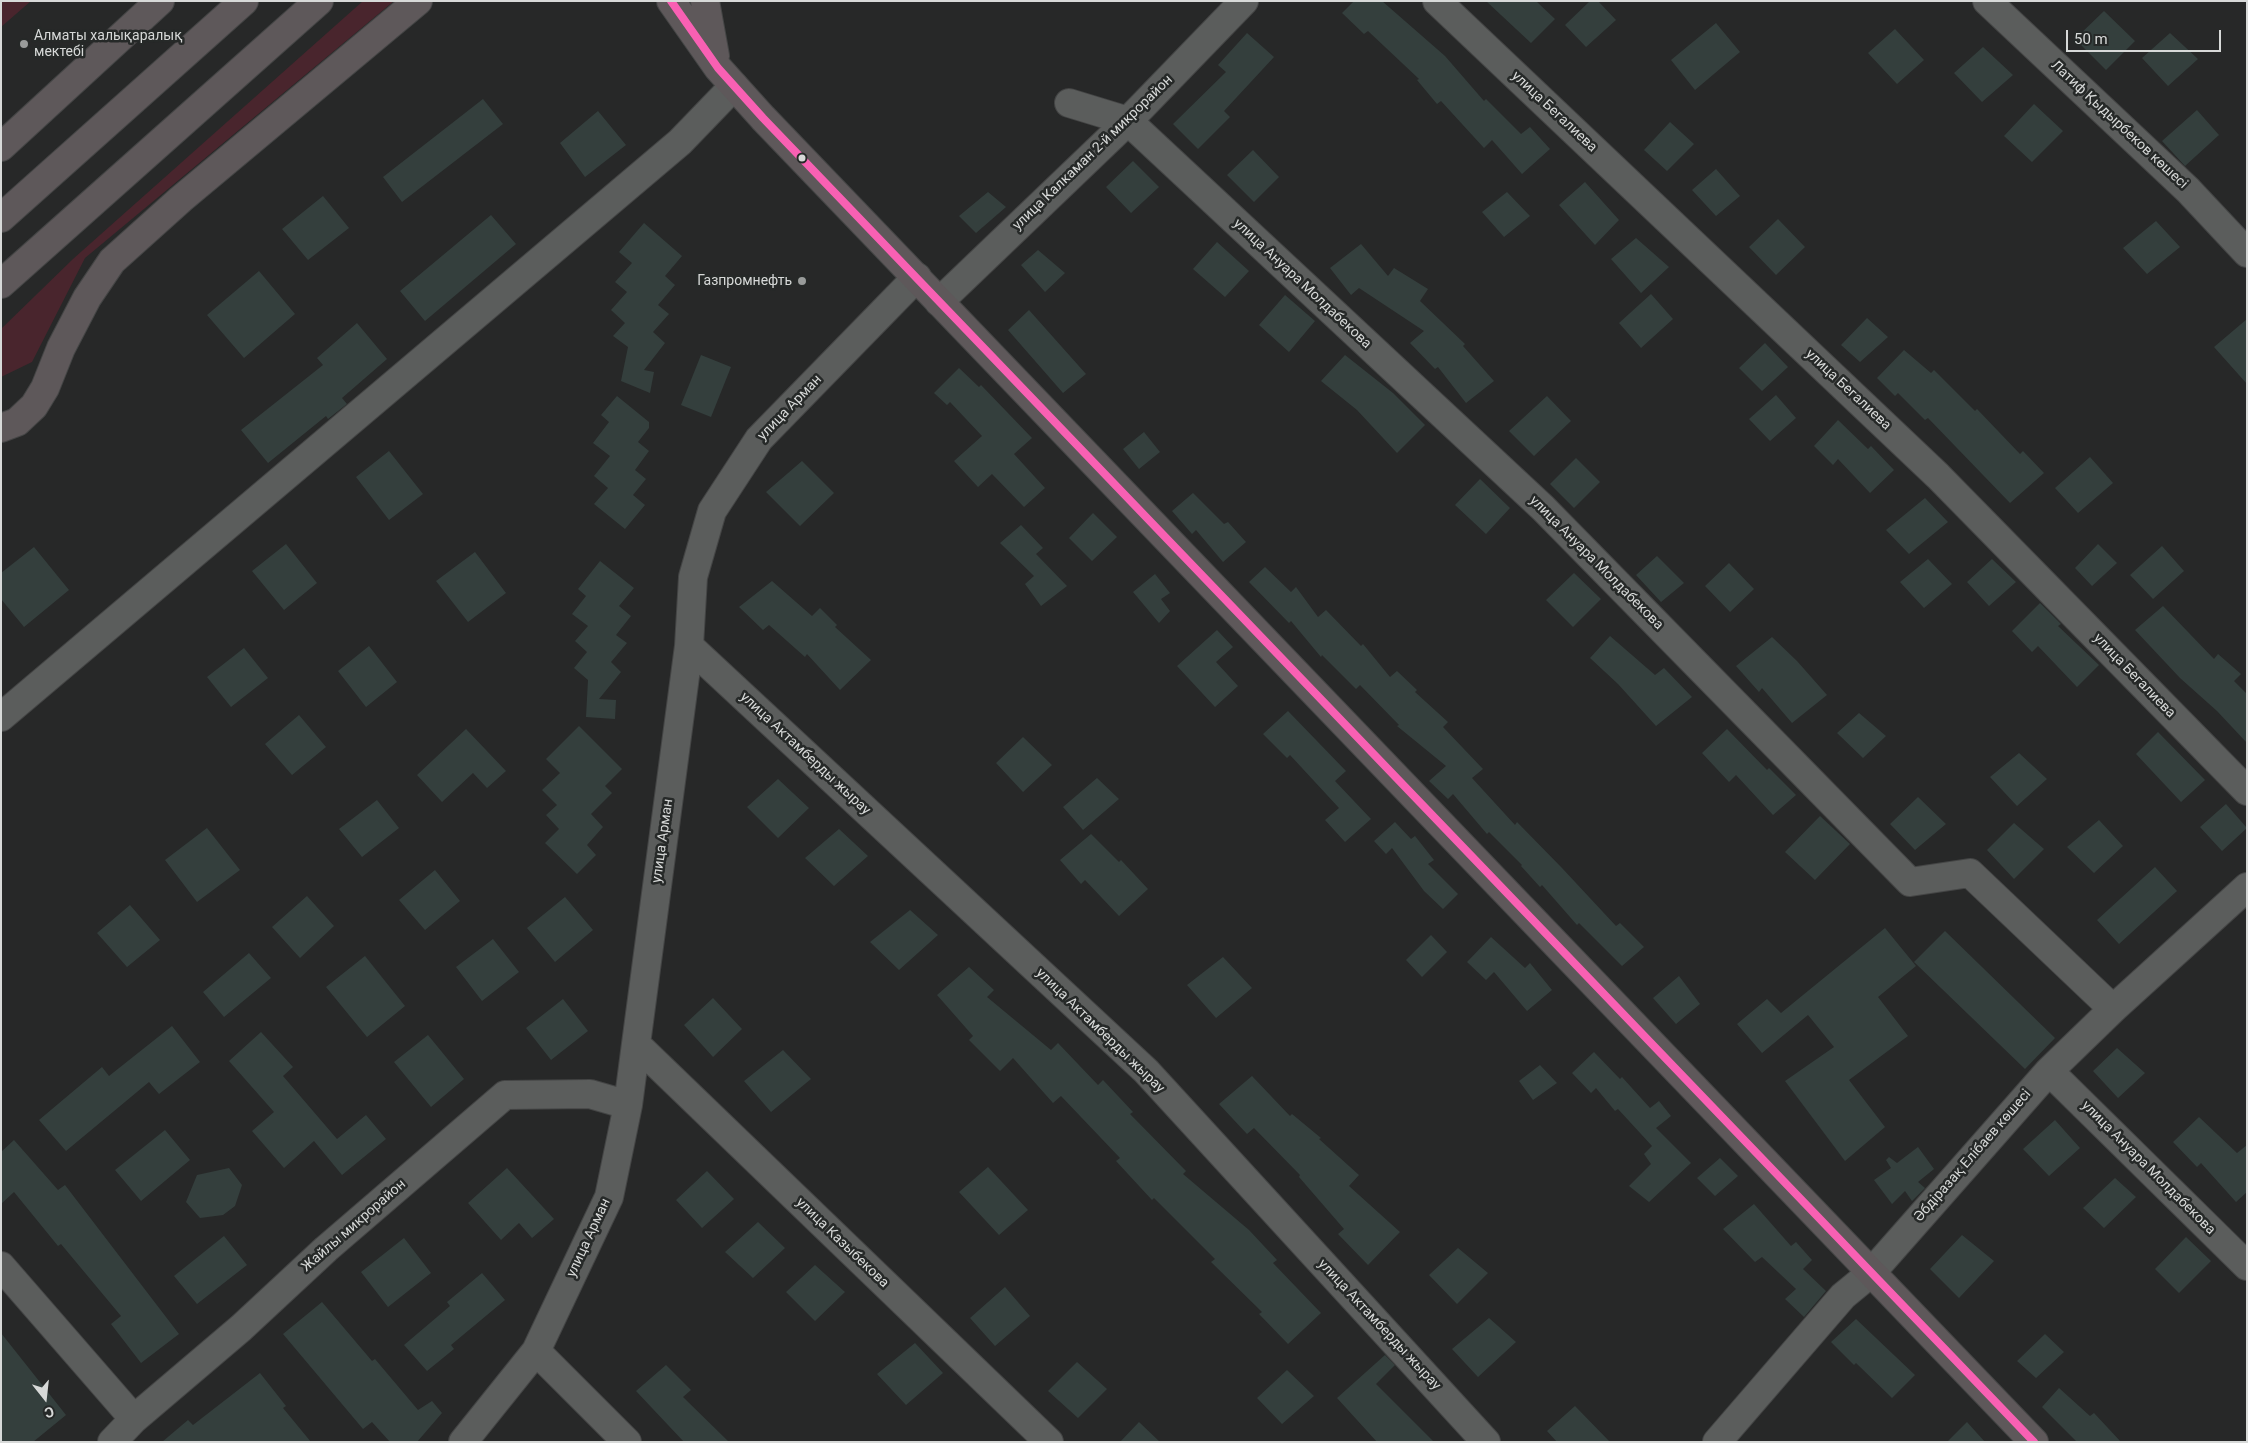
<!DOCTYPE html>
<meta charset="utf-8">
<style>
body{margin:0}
#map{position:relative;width:2248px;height:1443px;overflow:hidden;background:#272828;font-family:Roboto,sans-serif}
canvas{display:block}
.frame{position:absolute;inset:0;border:2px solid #d7d9d8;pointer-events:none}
.north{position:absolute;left:20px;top:1373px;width:50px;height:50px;-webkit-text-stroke:4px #262928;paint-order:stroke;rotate:164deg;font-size:14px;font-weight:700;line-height:20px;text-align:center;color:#d7d9d8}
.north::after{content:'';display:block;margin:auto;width:18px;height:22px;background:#d7d9d8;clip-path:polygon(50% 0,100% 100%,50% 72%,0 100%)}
.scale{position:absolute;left:2066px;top:30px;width:155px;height:22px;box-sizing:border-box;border:2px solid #d7d9d8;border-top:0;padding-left:6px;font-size:15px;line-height:18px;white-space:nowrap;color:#d7d9d8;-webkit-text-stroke:4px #262928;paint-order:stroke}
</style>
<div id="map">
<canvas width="2248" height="1443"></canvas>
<div class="frame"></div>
<div class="north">С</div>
<div class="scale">50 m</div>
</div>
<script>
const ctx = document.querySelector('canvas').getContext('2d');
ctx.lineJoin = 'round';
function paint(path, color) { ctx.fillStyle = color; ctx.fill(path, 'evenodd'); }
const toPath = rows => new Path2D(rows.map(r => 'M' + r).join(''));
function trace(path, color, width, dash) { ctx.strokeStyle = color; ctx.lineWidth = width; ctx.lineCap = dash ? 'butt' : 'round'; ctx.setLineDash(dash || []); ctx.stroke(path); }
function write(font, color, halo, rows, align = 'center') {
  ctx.font = font + ' Roboto,sans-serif'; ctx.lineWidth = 5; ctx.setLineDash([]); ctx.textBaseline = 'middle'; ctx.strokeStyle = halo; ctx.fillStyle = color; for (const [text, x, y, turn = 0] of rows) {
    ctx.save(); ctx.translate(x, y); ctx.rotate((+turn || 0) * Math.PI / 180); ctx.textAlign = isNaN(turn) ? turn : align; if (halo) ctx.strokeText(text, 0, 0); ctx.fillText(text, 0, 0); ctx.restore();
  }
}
paint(toPath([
 [1,1,31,1,1,27],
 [363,1,394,1,85,258,32,362,1,377,1,329,73,259]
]), '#49252d');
paint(toPath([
 [1354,1,1382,1,1445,56,1484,101,1486,99,1521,134,1530,127,1550,149,1522,174,1492,140,1484,148,1441,101,1437,104,1417,80,1419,79,1368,31,1364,34,1342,13],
 [1486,1,1536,1,1555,19,1531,43],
 [1590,1,1598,1,1616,20,1586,47,1565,25],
 [2104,11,2135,41,2106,70,2075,39],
 [1716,23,1740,52,1695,90,1671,60],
 [1895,29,1924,60,1897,84,1868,53],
 [1247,33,1274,57,1224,111,1230,117,1198,149,1173,124,1226,72,1218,65],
 [2170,33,2198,59,2168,86,2142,58],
 [1983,47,2013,75,1982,102,1954,73],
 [483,99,503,124,402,202,383,177],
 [2034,104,2063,131,2032,162,2004,136],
 [2197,110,2219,135,2185,166,2162,141],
 [598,111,626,145,585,177,560,143],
 [1670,122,1694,144,1667,171,1644,150],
 [1253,150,1279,177,1254,202,1227,175],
 [1133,161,1159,187,1131,213,1106,187],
 [1716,169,1740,196,1716,216,1692,190],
 [1585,182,1619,220,1595,245,1559,205],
 [988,192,1006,207,976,233,959,216],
 [1507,192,1530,216,1504,237,1482,212],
 [323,196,349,228,308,260,282,229],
 [491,215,516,244,425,321,400,291],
 [1778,219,1805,247,1776,275,1749,247],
 [2156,221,2180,247,2147,274,2123,248],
 [644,223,682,256,665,276,675,285,658,305,669,314,653,332,665,343,644,370,654,372,650,393,621,381,628,347,613,336,625,323,611,310,627,292,615,282,632,263,619,252],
 [1636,238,1669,267,1641,293,1611,259],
 [1217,242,1249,271,1225,297,1193,269],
 [1361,244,1388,276,1394,268,1428,289,1420,301,1465,344,1463,346,1494,381,1466,403,1438,367,1435,369,1410,343,1424,331,1359,288,1351,295,1330,268],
 [1038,250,1065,273,1045,292,1021,265],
 [259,271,295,314,244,358,207,315],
 [1651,294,1673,319,1641,348,1619,323],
 [1285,295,1315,321,1289,352,1259,325],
 [1029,310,1086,374,1063,393,1008,330],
 [1867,318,1888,337,1860,362,1841,345],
 [2247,319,2247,384,2214,347],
 [357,323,387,359,342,398,347,404,328,419,326,416,268,463,241,430,323,365,317,358],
 [1765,343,1788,367,1762,391,1739,368],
 [1904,350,1931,373,1934,370,1975,411,1977,409,2020,454,2023,451,2044,473,2010,503,1928,418,1925,420,1898,393,1895,396,1877,378],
 [701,355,731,367,711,417,681,405],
 [1345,355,1393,393,1425,425,1397,453,1357,410,1321,381],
 [959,368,979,387,981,385,1032,438,1014,454,1045,488,1024,507,992,474,978,487,954,461,982,436,950,402,947,405,934,393],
 [1776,395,1796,418,1770,441,1749,419],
 [617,396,649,422,649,428,638,442,649,451,635,470,646,479,633,495,645,505,625,529,594,504,608,488,594,476,610,456,593,443,609,422,601,415],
 [1547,396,1571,421,1534,456,1509,431],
 [1838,420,1868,449,1871,446,1894,470,1870,493,1838,459,1833,465,1814,446],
 [1144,432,1160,452,1139,469,1123,449],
 [389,451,423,494,389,520,356,477],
 [2090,457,2113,483,2078,513,2055,488],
 [1576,458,1600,482,1574,508,1550,484],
 [802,461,834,493,800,526,766,492],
 [1480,479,1510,508,1486,534,1455,505],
 [1193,493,1224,524,1228,522,1246,542,1223,562,1196,530,1192,534,1172,511],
 [1925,498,1948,522,1909,554,1886,530],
 [1093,513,1117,537,1092,561,1069,538],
 [1021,525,1043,548,1036,554,1067,586,1041,606,1025,584,1034,576,1000,543],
 [286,544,317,583,284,610,252,571],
 [2098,544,2117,563,2092,586,2075,568],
 [2162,546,2184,571,2153,599,2130,575],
 [34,547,69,590,24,627,1,599,1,573],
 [475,552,506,593,468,622,436,581],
 [1657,556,1684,583,1661,602,1636,575],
 [1928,559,1952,584,1924,608,1900,582],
 [1992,559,2016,582,1989,606,1967,582],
 [600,561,634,588,619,606,631,616,616,635,627,643,611,662,621,672,599,699,616,700,615,719,586,717,588,680,574,668,587,652,575,641,588,626,572,614,586,596,578,589],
 [1729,563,1754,589,1730,612,1705,586],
 [1265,567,1291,592,1296,587,1318,617,1326,610,1361,646,1363,644,1390,677,1397,671,1417,690,1415,692,1448,722,1443,727,1483,769,1472,778,1515,825,1517,822,1562,868,1616,926,1620,923,1644,947,1622,966,1579,923,1577,925,1542,885,1540,887,1521,866,1522,865,1489,832,1487,834,1453,794,1448,799,1429,781,1446,766,1397,726,1399,725,1360,685,1356,689,1322,655,1321,657,1291,621,1289,623,1249,582],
 [1574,573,1601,599,1573,627,1546,600],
 [1155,574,1170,593,1161,599,1170,611,1159,623,1133,592],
 [772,581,812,616,820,608,837,625,835,627,871,660,840,690,807,654,805,657,769,625,763,630,739,607],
 [2040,603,2061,624,2058,626,2099,665,2077,687,2038,646,2032,652,2012,631],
 [2163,606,2214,659,2218,654,2241,674,2234,681,2247,694,2247,743,2217,711,2180,678,2135,630],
 [1217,630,1233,647,1216,662,1238,686,1215,707,1177,666],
 [1610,636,1655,675,1664,668,1692,697,1656,726,1618,684,1590,658],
 [1772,637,1797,661,1827,695,1792,723,1762,688,1759,692,1736,666],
 [369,646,397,682,366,707,338,671],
 [244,648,268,678,231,707,207,677],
 [1288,711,1346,771,1335,781,1371,819,1345,842,1325,820,1339,808,1290,755,1287,758,1263,734],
 [1859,713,1886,736,1863,758,1837,733],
 [299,715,326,747,292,775,265,744],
 [579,726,622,769,605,786,612,793,591,814,603,827,587,845,596,855,577,874,545,843,559,829,546,815,557,805,542,790,560,773,546,759],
 [466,729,506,771,487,788,473,773,442,802,417,775],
 [1727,729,1767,770,1769,768,1796,795,1773,815,1736,775,1729,782,1702,753],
 [2158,732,2205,780,2181,802,2136,754],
 [1023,737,1052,765,1023,792,996,763],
 [2019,753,2047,779,2017,806,1990,777],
 [1097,778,1119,799,1083,830,1063,807],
 [778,779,809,808,778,838,747,807],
 [1918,797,1946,824,1915,850,1890,824],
 [377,800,399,828,362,857,339,829],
 [2226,804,2247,828,2222,851,2200,827],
 [1820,816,1850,844,1815,880,1785,852],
 [2099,820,2123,846,2094,873,2067,847],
 [1395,822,1411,839,1415,836,1434,860,1428,864,1458,894,1443,909,1424,891,1392,848,1386,854,1374,841],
 [2014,823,2044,849,2014,879,1987,850],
 [207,828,240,870,197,902,165,860],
 [839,829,868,856,834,886,805,858],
 [1091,834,1119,862,1121,860,1148,889,1119,916,1085,880,1081,884,1060,860],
 [2155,867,2177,891,2119,944,2097,920],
 [435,870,460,901,425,930,399,900],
 [307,896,334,926,300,958,272,927],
 [565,897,593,930,555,962,527,928],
 [130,905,160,940,127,967,97,933],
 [910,910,938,935,899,970,870,942],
 [1885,928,1916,966,1878,997,1908,1036,1849,1080,1885,1127,1845,1161,1785,1081,1834,1047,1808,1015,1762,1053,1737,1024,1767,999,1781,1013],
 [1945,931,2055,1038,2025,1069,1914,962],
 [1431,935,1447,952,1422,977,1406,960],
 [1491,937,1525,968,1530,963,1552,990,1527,1011,1494,972,1486,980,1467,962],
 [493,939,519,972,482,1001,456,967],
 [249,953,271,978,224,1017,203,992],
 [365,956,405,1006,367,1037,326,987],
 [1223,957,1252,988,1216,1018,1187,985],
 [969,967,994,990,987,997,1051,1050,1058,1043,1098,1085,1103,1080,1133,1112,1130,1114,1186,1171,1183,1174,1249,1230,1277,1260,1273,1263,1321,1313,1288,1344,1259,1314,1262,1312,1211,1262,1215,1259,1154,1198,1152,1200,1116,1161,1120,1158,1061,1096,1053,1103,1013,1058,1000,1071,969,1040,973,1036,937,995],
 [1679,976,1700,1004,1676,1024,1653,998],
 [713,998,742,1029,713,1057,684,1025],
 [563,999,588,1031,551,1060,526,1028],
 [172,1026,200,1062,159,1094,149,1082,66,1151,39,1120,102,1067,109,1076],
 [261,1032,293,1067,283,1076,337,1139,366,1115,386,1139,342,1175,314,1141,284,1168,252,1131,274,1112,229,1061],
 [428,1035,464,1079,431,1107,394,1062],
 [2117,1048,2145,1073,2118,1098,2093,1071],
 [783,1050,811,1079,771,1112,744,1081],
 [1594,1052,1620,1079,1622,1077,1650,1108,1659,1101,1671,1116,1656,1128,1691,1163,1649,1202,1629,1186,1651,1164,1644,1154,1652,1146,1618,1109,1615,1111,1596,1088,1591,1093,1572,1073],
 [1540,1065,1557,1083,1533,1100,1519,1081],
 [1252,1076,1290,1116,1292,1114,1321,1138,1319,1139,1359,1175,1349,1186,1400,1232,1368,1265,1338,1234,1344,1229,1299,1177,1300,1175,1254,1128,1247,1134,1219,1104],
 [2199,1117,2237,1153,2247,1145,2247,1192,2236,1202,2201,1163,2197,1167,2173,1142],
 [2055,1120,2080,1148,2049,1176,2023,1149],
 [165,1130,190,1160,141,1201,115,1170],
 [14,1140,58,1190,65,1185,179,1334,141,1363,111,1324,121,1316,61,1244,58,1246,14,1192,1,1204,1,1152],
 [1918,1147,1934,1169,1918,1182,1925,1188,1912,1201,1905,1191,1892,1204,1874,1180,1891,1168,1886,1160,1889,1157,1897,1163],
 [1720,1158,1738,1176,1715,1196,1697,1178],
 [988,1167,1028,1210,999,1235,959,1192],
 [229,1168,242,1185,235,1206,223,1215,200,1218,186,1202,197,1175],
 [507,1168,554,1219,532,1238,519,1223,501,1240,468,1203],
 [707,1171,734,1199,702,1228,676,1200],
 [2115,1178,2136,1197,2104,1228,2083,1208],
 [1754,1204,1791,1246,1796,1242,1812,1260,1803,1269,1826,1291,1804,1317,1785,1299,1796,1289,1762,1257,1755,1262,1723,1229],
 [758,1222,785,1248,753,1278,725,1252],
 [1962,1235,1994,1261,1959,1298,1930,1269],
 [224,1236,247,1265,197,1304,174,1276],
 [2186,1237,2211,1261,2179,1293,2155,1269],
 [404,1238,431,1273,388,1307,361,1272],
 [1458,1248,1488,1273,1457,1304,1429,1275],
 [815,1265,845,1292,815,1321,786,1292],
 [482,1273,505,1300,451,1345,454,1349,427,1371,404,1345,450,1306,447,1302],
 [1005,1287,1030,1316,995,1346,970,1318],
 [322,1302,372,1361,375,1359,418,1410,432,1401,442,1413,417,1442,390,1442,372,1422,363,1429,283,1334],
 [1489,1318,1516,1342,1478,1377,1452,1349],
 [1856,1319,1915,1375,1892,1398,1856,1363,1854,1365,1831,1342],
 [1,1333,66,1415,33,1442,1,1442],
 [2045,1334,2064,1352,2036,1378,2017,1361],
 [915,1343,943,1373,906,1405,877,1374],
 [1385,1355,1395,1365,1376,1384,1434,1442,1377,1442,1337,1398],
 [1077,1362,1107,1389,1078,1418,1048,1391],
 [666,1365,691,1390,683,1397,729,1442,684,1442,636,1391],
 [1287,1370,1314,1396,1282,1424,1257,1398],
 [260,1373,286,1406,283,1408,311,1442,162,1442,188,1420,193,1425],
 [2059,1388,2090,1416,2094,1413,2121,1442,2077,1442,2042,1407],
 [1575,1406,1610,1442,1557,1442,1547,1431],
 [1139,1422,1160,1442,1120,1442],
 [1967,1422,1985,1442,1947,1442]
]), '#343f3d');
const minor = toPath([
 [1437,1,1938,476,2247,791],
 [1987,1,2188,190,2247,253],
 [1069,103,1128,121,1543,508,1910,882,1970,873,2113,1009],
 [939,302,1128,121,1244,1],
 [689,646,1146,1071,1486,1442],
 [1,717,680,142,734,86],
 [636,1044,1049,1442],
 [2049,1071,2247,1266],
 [1,1266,134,1419],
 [536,1351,627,1442],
 [112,1442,134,1419,241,1328,326,1249,505,1095,590,1094,628,1105],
 [463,1442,536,1351,609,1197,628,1105,636,1044,689,646,693,577,712,511,759,439,917,277],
 [1717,1442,1843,1296,1871,1273,2049,1071,2113,1009,2247,887]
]);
const major = toPath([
 [671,1,718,68,763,118,2034,1442],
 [705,1,715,56],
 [1,147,160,1],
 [1,218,244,1],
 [1,284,319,1],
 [1,428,17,422,34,406,45,388,61,348,87,298,112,261,181,199,418,1]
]);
trace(minor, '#444545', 30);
trace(major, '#444545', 30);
trace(minor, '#5b5d5c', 28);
trace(major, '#5e585a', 28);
trace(toPath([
 [671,1,718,68,763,118,2034,1442]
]), '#f860b3', 8);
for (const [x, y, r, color] of [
 [24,44,5,"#999b9a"],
 [802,158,4.5,"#d7d9d8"],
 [802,281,5,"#999b9a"]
]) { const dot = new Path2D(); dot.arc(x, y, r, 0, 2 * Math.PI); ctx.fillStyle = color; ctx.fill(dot); trace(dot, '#262928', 2); }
write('14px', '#d7d9d8', '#262928', [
 ["Алматы халықаралық",34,36],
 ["мектебі",34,52],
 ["Газпромнефть",792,281,"right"]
], 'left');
write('14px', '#d7d9d8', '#262928', [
 ["улица Бегалиева",1554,112,43],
 ["Латиф Қыдырбеков көшесі",2119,125,43],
 ["улица Калкаман 2-й микрорайон",1093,153,-44],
 ["улица Ануара Молдабекова",1302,284,43],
 ["улица Бегалиева",1848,390,43],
 ["улица Арман",790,408,-46],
 ["улица Ануара Молдабекова",1596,563,45],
 ["улица Бегалиева",2134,676,46],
 ["улица Актамберды жырау",805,754,43],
 ["улица Арман",663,841,-82],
 ["улица Актамберды жырау",1100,1031,44],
 ["Әбдіразақ Елібаев көшесі",1973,1156,-49],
 ["улица Ануара Молдабекова",2148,1168,45],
 ["Жайлы микрорайон",354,1226,-41],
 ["улица Арман",589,1238,-65],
 ["улица Казыбекова",842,1243,44],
 ["улица Актамберды жырау",1379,1325,47]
]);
</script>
